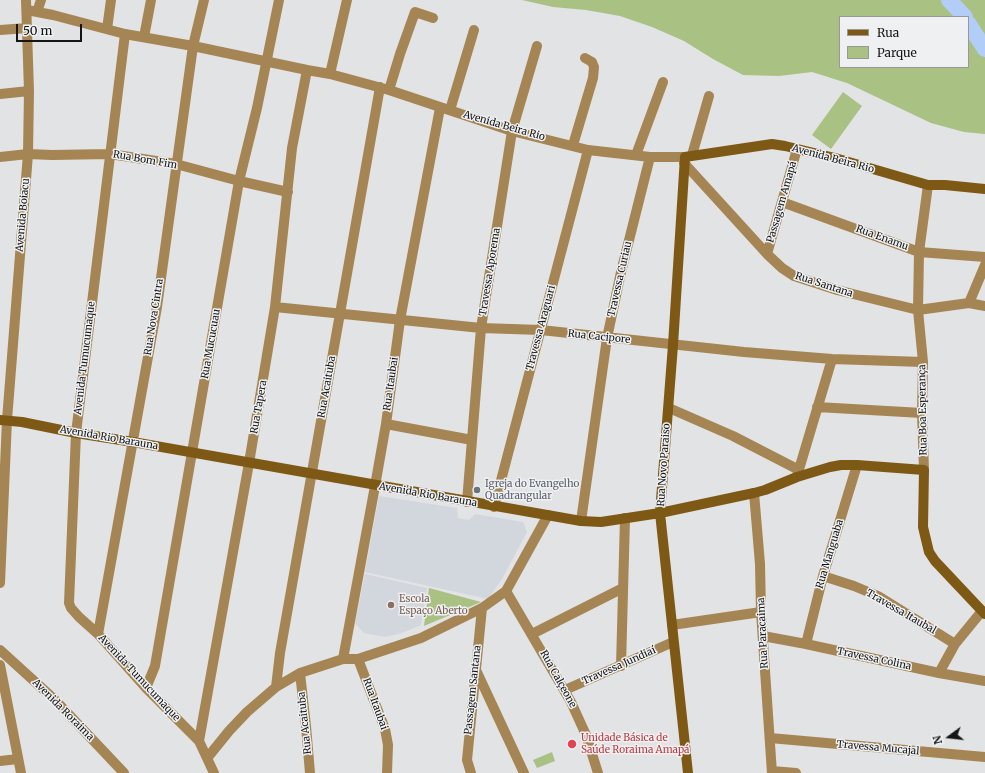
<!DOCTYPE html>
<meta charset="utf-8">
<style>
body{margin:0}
#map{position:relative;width:985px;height:773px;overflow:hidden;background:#e2e3e4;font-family:Merriweather,serif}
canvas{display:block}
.legend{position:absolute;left:839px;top:16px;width:130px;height:52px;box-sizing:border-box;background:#eff0f1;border:1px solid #989899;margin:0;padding:5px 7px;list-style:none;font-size:12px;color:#151516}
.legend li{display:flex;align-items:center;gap:8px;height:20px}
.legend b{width:20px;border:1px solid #989899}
.north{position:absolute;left:929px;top:717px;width:40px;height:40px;-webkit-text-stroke:3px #eff0f1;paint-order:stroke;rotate:255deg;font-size:11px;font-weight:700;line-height:16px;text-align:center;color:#151516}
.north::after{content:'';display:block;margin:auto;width:14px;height:18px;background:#151516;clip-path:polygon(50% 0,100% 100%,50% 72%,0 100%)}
.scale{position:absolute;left:16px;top:24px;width:66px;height:18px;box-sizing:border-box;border:2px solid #151516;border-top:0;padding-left:5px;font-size:12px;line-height:14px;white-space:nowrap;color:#151516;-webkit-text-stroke:3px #eff0f1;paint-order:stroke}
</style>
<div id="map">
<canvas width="985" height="773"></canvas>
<ul class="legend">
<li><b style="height:5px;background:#7e5915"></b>Rua</li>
<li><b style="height:11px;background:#a9c183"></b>Parque</li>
</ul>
<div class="north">N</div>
<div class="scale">50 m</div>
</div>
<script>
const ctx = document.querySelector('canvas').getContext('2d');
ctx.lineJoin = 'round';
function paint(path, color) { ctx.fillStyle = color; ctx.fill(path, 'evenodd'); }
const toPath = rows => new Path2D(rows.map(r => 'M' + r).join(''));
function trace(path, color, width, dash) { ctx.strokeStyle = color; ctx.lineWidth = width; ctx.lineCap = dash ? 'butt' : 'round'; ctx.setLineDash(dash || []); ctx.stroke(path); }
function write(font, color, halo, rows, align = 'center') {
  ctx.font = font + ' Merriweather,serif'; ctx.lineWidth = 3; ctx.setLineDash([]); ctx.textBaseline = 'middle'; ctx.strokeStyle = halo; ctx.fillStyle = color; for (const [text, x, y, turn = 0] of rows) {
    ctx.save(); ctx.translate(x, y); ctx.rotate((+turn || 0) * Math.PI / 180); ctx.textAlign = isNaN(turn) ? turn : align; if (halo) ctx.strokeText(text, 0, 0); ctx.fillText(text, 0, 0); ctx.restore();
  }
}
paint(toPath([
 [379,496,457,508,458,518,469,520,475,514,523,522,527,532,502,579,488,599,365,572],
 [365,574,427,588,421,625,402,633,385,637,364,633,355,623]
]), '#d2d6dd');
paint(toPath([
 [522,0,985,0,985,134,964,132,931,123,847,83,812,72,779,76,743,75,713,59,684,41,652,27,620,16,586,10,553,7],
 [840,17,968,17,968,67,840,67],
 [843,92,862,106,831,149,812,135],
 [429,588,481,602,424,626],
 [552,752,555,761,537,768,533,760]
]), '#a9c183');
trace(toPath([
 [949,0,965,17],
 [968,23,985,49]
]), '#b1cdf8', 16);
trace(toPath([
 [27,10,53,15,125,34,193,46,307,70,330,74,389,90,512,131,588,150,650,157,685,157],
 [37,12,41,0],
 [107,29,111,0],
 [0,30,27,28],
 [125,34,76,433,69,603,71,608,79,617,98,634,146,688,199,741,214,773],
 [144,37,151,0],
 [330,74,347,0],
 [389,90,400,54,415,12,433,18],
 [0,94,29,91],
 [450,110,474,30],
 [573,145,593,78,594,67,592,62,585,58],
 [636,155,663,82],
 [692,155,709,96],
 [0,157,28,154,52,155,110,154,176,164,239,181,288,192],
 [684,163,767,254,782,268,794,276,837,290,918,310,969,303,985,306],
 [782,202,919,252,985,257],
 [767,254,797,149],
 [969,303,985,265],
 [275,307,481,328,541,330,744,352,832,359,923,362],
 [817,407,922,413],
 [669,408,733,436,799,470],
 [386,424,472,440],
 [924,470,922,413,923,362,918,310,919,252,928,185],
 [797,476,832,359],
 [754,493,760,564,761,612,772,773],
 [467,502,481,328,512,131,537,46],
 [494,507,588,150],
 [581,521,607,338,621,272,650,157],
 [823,576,854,586,878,596,955,644],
 [0,583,7,420,28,154,29,91,26,0],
 [506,591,571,702,586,735,598,773],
 [672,625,761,612],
 [98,634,157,307,193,46,204,0],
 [532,634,623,588],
 [763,636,806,644,939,673,985,681],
 [806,644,823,576,857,465],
 [0,650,55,700,124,773],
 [343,659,375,486,386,424,400,320,440,108],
 [358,659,385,729,388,745,387,773],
 [0,665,21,773],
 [621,666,625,518],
 [476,670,524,773],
 [300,673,306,726,310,773],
 [939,673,955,644,982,611],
 [276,687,280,653,380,87],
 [146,688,155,666,239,181,257,108,279,0],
 [565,690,673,642],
 [770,738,985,757],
 [199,741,249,463,275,307,292,148,307,70],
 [208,757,229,731,247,712,276,687,300,673,343,659,358,659,421,638,482,608,506,591,548,515],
 [0,761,18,759],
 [772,771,796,773],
 [471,773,467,760,482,608]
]), '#a58553', 10);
trace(toPath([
 [0,420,22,422,76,433,133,442,581,521,601,522,660,513,754,493,765,490,797,477,830,467,841,465,857,465,924,470,923,527,929,552,935,561,985,614],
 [688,773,660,513,673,345,685,157,772,144,785,146,835,158,928,185,945,185,985,189]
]), '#7e5915', 10);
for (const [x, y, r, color] of [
 [477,490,4,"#6b7280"],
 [391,605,4,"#8d6e63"],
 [572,744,5,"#e0444e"]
]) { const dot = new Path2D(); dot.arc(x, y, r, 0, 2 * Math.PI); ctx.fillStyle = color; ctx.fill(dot); trace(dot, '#eff0f1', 1.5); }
write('10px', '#151516', '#eff0f1', [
 ["Avenida Beira Rio",504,126,16],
 ["Avenida Beira Rio",833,159,15],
 ["Rua Bom Fim",145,160,10],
 ["Passagem Amapá",782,202,-74],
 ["Avenida Boiacu",23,215,-85],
 ["Rua Enamu",882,238,20],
 ["Travessa Aporema",490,272,-81],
 ["Travessa Curiau",620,279,-77],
 ["Rua Santana",824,285,18],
 ["Rua Nova Cintra",154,317,-81],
 ["Travessa Araguari",541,328,-75],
 ["Rua Cacipore",599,337,6],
 ["Rua Mucucuau",211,344,-80],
 ["Avenida Tumucumaque",85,358,-83],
 ["Rua Itaubai",391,384,-82],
 ["Rua Acaituba",327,387,-80],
 ["Rua Tapera",259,407,-80],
 ["Rua Boa Esperança",923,410,-91],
 ["Avenida Rio Barauna",109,438,10],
 ["Rua Novo Paraiso",664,465,-86],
 ["Avenida Rio Barauna",428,495,10],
 ["Rua Manguaba",830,554,-73],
 ["Travessa Itaubal",901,612,30],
 ["Rua Paracaima",763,633,-93],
 ["Travessa Colina",874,659,12],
 ["Travessa Jundiaí",619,666,-24],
 ["Avenida Tumucumaque",139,678,47],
 ["Rua Calçeone",558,679,61],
 ["Passagem Santana",473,690,-84],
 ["Rua Itaubai",375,704,70],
 ["Avenida Roraima",63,710,45],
 ["Rua Acaituba",305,723,-96],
 ["Travessa Mucajal",878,748,5]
]);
write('10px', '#5b616d', '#eff0f1', [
 ["Igreja do Evangelho",485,484],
 ["Quadrangular",485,496]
], 'left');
write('10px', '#785e54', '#eff0f1', [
 ["Escola",399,599],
 ["Espaço Aberto",399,611]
], 'left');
write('10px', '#be3a42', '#eff0f1', [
 ["Unidade Básica de",581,738],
 ["Saúde Roraima Amapá",581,750]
], 'left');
</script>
